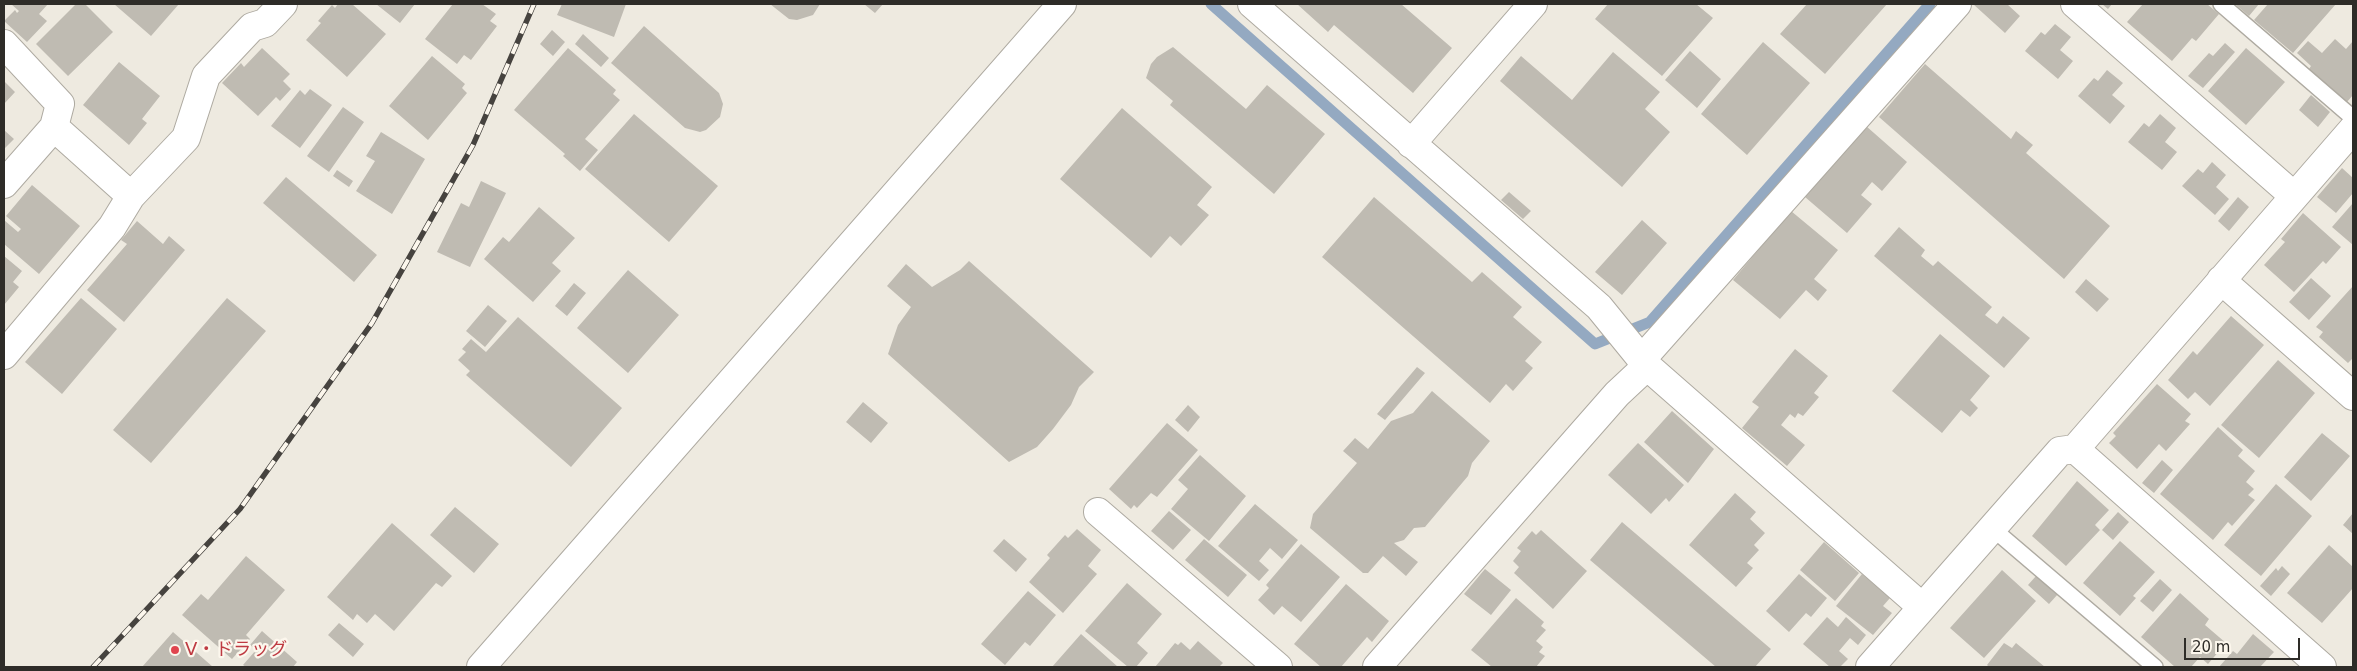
<!DOCTYPE html>
<meta charset="utf-8">
<style>
body{margin:0}
#map{position:relative;width:2357px;height:671px;overflow:hidden;background:#eeeae0;font-family:"DejaVu Sans",sans-serif}
canvas{display:block}
.frame{position:absolute;inset:0;border:5px solid #2e2c28;pointer-events:none}
.scale{position:absolute;left:2184px;top:638px;width:116px;height:22px;box-sizing:border-box;border:2px solid #2e2c28;border-top:0;padding-left:6px;font-size:15px;line-height:18px;white-space:nowrap;color:#2e2c28;-webkit-text-stroke:4px #fcf7ed;paint-order:stroke}
</style>
<div id="map">
<canvas width="2357" height="671"></canvas>
<div class="frame"></div>
<div class="scale">20 m</div>
</div>
<script>
const ctx = document.querySelector('canvas').getContext('2d');
ctx.lineJoin = 'round';
const toPath = rows => new Path2D(rows.map(r => 'M' + r).join(''));
function trace(path, color, width, dash) { ctx.strokeStyle = color; ctx.lineWidth = width; ctx.lineCap = dash ? 'butt' : 'round'; ctx.setLineDash(dash || []); ctx.stroke(path); }
function paint(path, color) { ctx.fillStyle = color; ctx.fill(path, 'evenodd'); }
function write(font, color, halo, rows, align = 'center') {
  ctx.font = font + ' "DejaVu Sans","Noto Sans JP",sans-serif'; ctx.lineWidth = 4.5; ctx.setLineDash([]); ctx.textBaseline = 'middle'; ctx.strokeStyle = halo; ctx.fillStyle = color; for (const [text, x, y, turn = 0] of rows) {
    ctx.save(); ctx.translate(x, y); ctx.rotate((+turn || 0) * Math.PI / 180); ctx.textAlign = isNaN(turn) ? turn : align; if (halo) ctx.strokeText(text, 0, 0); ctx.fillText(text, 0, 0); ctx.restore();
  }
}
trace(toPath([
 [1211,4,1595,344,1650,322,1930,4]
]), '#94a9c1', 11);
paint(toPath([
 [11,4,48,4,39,14,47,21,27,42,4,21,15,10,17,13,19,11],
 [76,4,85,4,113,32,68,76,36,44],
 [114,4,179,4,151,36],
 [338,4,352,4,386,34,347,77,306,40,321,23,318,21,332,5,335,8],
 [376,4,415,4,400,23],
 [453,4,482,4,496,14,490,21,497,26,471,60,464,55,457,64,425,39],
 [562,4,626,4,614,37,557,15],
 [770,4,820,4,813,15,797,20,789,19],
 [864,4,883,4,875,13],
 [1297,4,1401,4,1452,48,1413,93,1334,25,1328,32],
 [1608,4,1696,4,1713,18,1662,76,1595,19],
 [1807,4,1887,4,1825,74,1780,34],
 [1973,4,2007,4,2020,16,2005,33],
 [2102,4,2112,4,2108,9],
 [2143,4,2207,4,2219,14,2196,41,2192,38,2172,61,2127,22],
 [2235,4,2259,4,2249,16],
 [2268,4,2336,4,2293,53,2254,20],
 [2055,24,2071,37,2060,50,2073,61,2058,79,2025,51,2041,32,2045,35],
 [644,26,719,93,723,104,720,117,706,130,700,132,685,128,611,63],
 [552,30,565,42,553,56,540,44],
 [583,34,609,58,601,67,575,44],
 [2335,39,2346,49,2353,41,2353,95,2347,102,2309,69,2311,66,2297,53,2308,41,2322,53],
 [1763,42,1810,83,1747,155,1701,114],
 [2225,43,2235,52,2203,88,2188,76,2209,53,2213,56],
 [1173,47,1246,109,1267,85,1325,134,1274,194,1170,105,1173,101,1146,78,1151,64,1157,57],
 [262,48,290,74,283,81,291,89,280,101,276,97,258,116,222,83,241,63,244,67],
 [568,48,616,90,613,94,620,100,585,139,598,150,580,171,563,156,565,154,514,110],
 [2246,48,2285,82,2246,125,2208,91],
 [1690,51,1721,79,1697,108,1665,80],
 [1613,52,1660,92,1645,109,1670,132,1622,187,1500,81,1521,56,1572,100],
 [432,56,465,84,462,88,467,93,428,140,389,106],
 [119,62,160,96,142,119,147,123,129,145,83,105],
 [1925,64,2011,139,2016,131,2033,145,2026,153,2110,226,2064,279,1879,117],
 [2107,70,2123,83,2112,95,2125,106,2110,124,2078,96,2094,78,2098,81],
 [4,81,15,92,4,104],
 [310,89,332,105,300,148,271,126,300,90,305,95],
 [2311,95,2330,112,2318,127,2299,110],
 [343,107,364,122,329,172,307,156],
 [1122,108,1212,187,1197,205,1209,215,1181,246,1170,236,1151,258,1060,179],
 [634,114,718,186,669,242,585,169],
 [2160,114,2176,128,2165,142,2177,152,2162,170,2128,142,2144,123,2149,127],
 [1866,126,1907,162,1882,191,1872,182,1861,195,1872,204,1847,233,1805,197],
 [4,130,14,139,4,149],
 [381,132,425,159,392,214,356,191,375,161,366,156],
 [2212,162,2226,175,2216,187,2229,199,2215,215,2182,186,2198,169,2203,173],
 [2342,168,2353,178,2353,193,2336,213,2317,197],
 [337,170,353,181,349,187,333,176],
 [286,177,377,255,354,282,263,203],
 [481,181,506,193,470,267,437,252,461,203,469,207],
 [32,185,80,226,39,274,4,244,4,220,18,232,21,229,6,216],
 [1509,192,1531,211,1523,219,1501,200],
 [1374,197,1472,282,1482,272,1522,307,1513,317,1542,342,1525,361,1533,368,1513,391,1506,384,1490,403,1322,257],
 [2238,197,2249,207,2229,231,2218,221],
 [2353,203,2353,245,2332,227],
 [539,207,575,238,552,263,561,271,533,302,484,259,503,237,509,242],
 [1791,211,1838,250,1814,279,1827,290,1818,301,1806,290,1780,319,1733,280],
 [2303,213,2341,247,2326,264,2323,261,2294,292,2264,265,2285,242,2281,239],
 [1642,220,1667,243,1622,295,1595,272],
 [137,221,163,244,169,236,185,250,124,322,87,290,127,244,121,240],
 [1899,227,1925,250,1921,256,1933,266,1938,261,1992,307,1985,315,1997,324,2003,316,2030,338,2004,368,1874,256],
 [4,256,22,271,13,282,19,287,4,305],
 [969,261,1094,372,1079,387,1071,405,1053,429,1037,447,1009,462,888,354,898,325,911,307,887,286,906,264,932,287,960,270],
 [628,270,679,315,628,373,577,328],
 [2311,278,2331,296,2309,320,2289,302],
 [2086,279,2109,299,2097,312,2075,292],
 [574,283,586,293,567,316,555,306],
 [2353,286,2353,360,2352,359,2348,363,2319,337,2323,332,2316,327],
 [81,298,117,329,62,394,25,362],
 [227,298,266,331,151,463,113,430],
 [488,305,507,321,485,347,466,331],
 [2231,316,2264,345,2210,406,2195,392,2188,399,2168,380,2193,351,2197,355],
 [518,317,622,408,571,467,466,375,470,371,458,360,466,352,462,349,471,339,486,352],
 [1940,334,1990,376,1970,400,1978,408,1970,417,1961,410,1942,433,1892,391],
 [1795,349,1828,376,1814,393,1819,397,1803,416,1798,413,1795,418,1790,414,1781,425,1805,445,1787,466,1742,428,1759,407,1752,402],
 [2278,360,2315,393,2259,458,2221,425],
 [1417,367,1425,373,1385,420,1377,414],
 [2157,384,2191,414,2185,421,2190,424,2166,451,2159,444,2137,469,2109,443,2116,436,2113,433],
 [1432,391,1490,441,1472,463,1468,476,1425,527,1414,528,1404,540,1394,543,1418,562,1406,576,1383,556,1368,573,1363,573,1310,528,1313,514,1357,463,1343,451,1355,438,1368,449,1391,421,1413,413],
 [863,402,888,423,871,443,846,422],
 [1188,405,1200,417,1188,432,1175,420],
 [1672,411,1714,449,1688,483,1644,442],
 [1167,423,1198,450,1157,497,1151,493,1137,508,1134,505,1131,509,1109,489],
 [2218,427,2243,450,2238,456,2255,471,2246,482,2254,489,2248,495,2255,500,2232,526,2228,522,2213,540,2160,494],
 [2322,433,2350,456,2311,501,2284,477],
 [1638,443,1684,485,1669,502,1666,498,1651,514,1608,475],
 [1200,455,1246,496,1209,541,1171,509,1188,489,1178,480],
 [2162,460,2173,470,2154,493,2142,483],
 [2077,481,2109,510,2095,525,2100,530,2066,566,2032,536],
 [2276,484,2312,516,2261,576,2224,545],
 [1735,493,1756,512,1750,519,1765,533,1754,545,1759,550,1747,563,1753,568,1736,587,1689,545],
 [1255,504,1298,540,1282,559,1270,548,1259,561,1269,570,1259,581,1218,546],
 [455,507,499,544,474,573,430,535],
 [1169,511,1191,530,1173,550,1151,531],
 [2118,512,2129,522,2113,540,2102,530],
 [2353,513,2353,534,2343,525],
 [1622,522,1771,649,1755,667,1716,667,1590,560],
 [392,523,452,576,442,587,436,583,394,631,375,614,367,623,357,614,353,620,327,597],
 [1077,529,1101,550,1088,566,1097,574,1063,613,1029,582,1050,558,1047,555,1065,535,1068,538],
 [1541,530,1587,571,1553,609,1514,573,1519,567,1513,561,1521,551,1517,548,1532,531,1536,535],
 [1004,539,1027,559,1016,572,993,551],
 [1204,539,1247,575,1228,597,1185,560],
 [2120,541,2155,572,2133,596,2136,598,2120,616,2083,583],
 [1824,542,1859,573,1835,601,1800,570],
 [1301,544,1340,577,1301,622,1282,606,1274,615,1258,600,1269,588,1266,585],
 [2329,545,2353,567,2353,588,2322,623,2287,593],
 [246,556,285,590,246,635,250,639,232,659,182,615,201,594,208,600],
 [2282,566,2290,574,2271,596,2260,586,2276,568,2278,571],
 [1485,569,1511,590,1491,615,1464,594],
 [2002,570,2036,601,1984,658,1950,628],
 [1799,574,1827,598,1811,617,1806,613,1789,632,1766,611],
 [1862,574,1890,598,1883,606,1892,613,1873,635,1836,606],
 [2036,576,2058,594,2049,604,2028,585],
 [2160,579,2172,590,2153,612,2140,601],
 [1127,583,1162,614,1137,643,1148,653,1136,667,1128,667,1085,631],
 [1346,584,1389,621,1372,642,1367,637,1341,667,1321,667,1294,644],
 [1028,591,1056,615,1030,646,1025,642,1005,665,981,644],
 [2180,593,2209,619,2205,625,2226,643,2208,664,2200,657,2191,667,2175,667,2141,637],
 [1516,598,1544,622,1541,626,1546,630,1536,641,1543,647,1539,652,1545,656,1536,667,1492,667,1471,650],
 [1827,617,1838,627,1846,617,1866,635,1858,645,1850,638,1839,651,1848,659,1840,667,1830,667,1803,644],
 [339,623,364,644,353,657,328,635],
 [262,631,297,662,293,667,246,667,243,665,256,650,250,645],
 [173,632,213,667,142,667],
 [1081,634,1118,667,1052,667],
 [2253,634,2274,652,2260,667,2219,667,2233,651,2237,654],
 [1198,641,1223,663,1219,667,1155,667,1175,643,1178,645,1181,642,1190,650],
 [2004,643,2012,648,2016,643,2045,667,1989,667,1987,665]
]), '#bfbbb2');
const service = toPath([
 [2221,4,2353,118],
 [1992,528,2155,667]
]);
const minor = toPath([
 [1252,4,1599,307,1647,366,1922,607],
 [2075,4,2294,196],
 [4,44,60,104,54,127,4,184],
 [54,127,131,196,186,138,206,76,252,27,265,23,283,4],
 [1411,144,1533,4],
 [2221,280,2353,396],
 [4,355,112,227,131,196],
 [1641,360,1957,4],
 [2075,449,2322,667],
 [1098,512,1278,667],
 [1377,667,1617,394,1647,366],
 [1870,667,2060,451,2075,449,2353,129]
]);
const tertiary = toPath([
 [481,667,1062,4]
]);
trace(service, '#aeaaa1', 18);
trace(minor, '#aeaaa1', 30);
trace(tertiary, '#aeaaa1', 30);
trace(service, '#fff', 15);
trace(minor, '#fff', 28);
trace(tertiary, '#fff', 28);
const rail = toPath([
 [93,667,240,509,372,323,473,145,534,4]
]);
trace(rail, '#46433f', 5.5);
trace(rail, '#fcf7ed', 4, [11]);
for (const [x, y, r, color] of [
 [175,650,5,"#e0444e"]
]) { const dot = new Path2D(); dot.arc(x, y, r, 0, 2 * Math.PI); ctx.fillStyle = color; ctx.fill(dot); trace(dot, '#fcf7ed', 2); }
write('18px', '#be3a42', '#fcf7ed', [
 ["V・ドラッグ",185,650]
], 'left');
</script>
